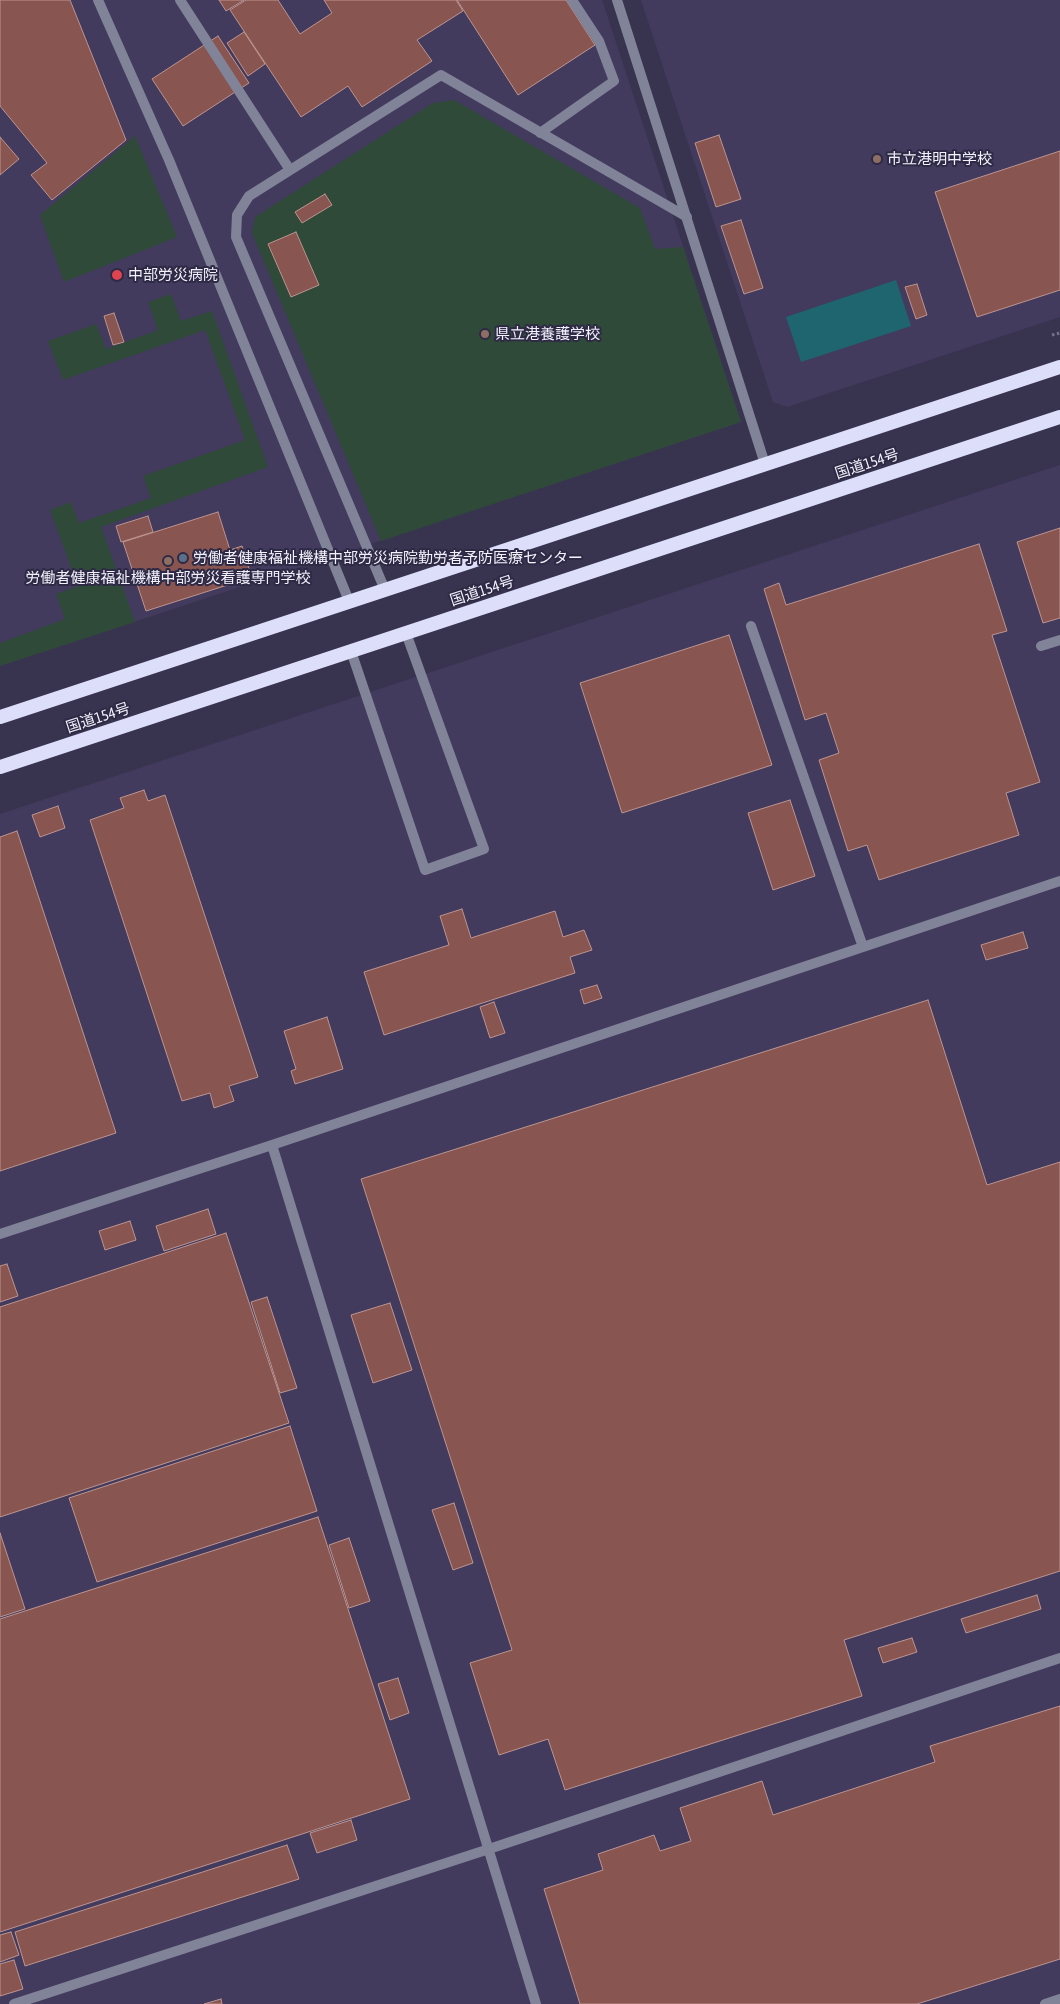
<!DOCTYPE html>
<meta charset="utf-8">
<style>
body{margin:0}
canvas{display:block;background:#38334f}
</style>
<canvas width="1060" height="2004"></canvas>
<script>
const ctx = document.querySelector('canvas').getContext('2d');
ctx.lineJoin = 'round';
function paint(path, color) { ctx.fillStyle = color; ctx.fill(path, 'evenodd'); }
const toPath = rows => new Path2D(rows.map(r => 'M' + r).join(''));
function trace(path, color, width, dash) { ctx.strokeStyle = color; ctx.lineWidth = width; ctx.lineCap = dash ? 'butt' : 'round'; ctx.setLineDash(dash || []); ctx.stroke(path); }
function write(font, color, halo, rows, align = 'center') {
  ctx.font = font + ' "Asap Condensed","Noto Sans JP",sans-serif'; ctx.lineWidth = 4; ctx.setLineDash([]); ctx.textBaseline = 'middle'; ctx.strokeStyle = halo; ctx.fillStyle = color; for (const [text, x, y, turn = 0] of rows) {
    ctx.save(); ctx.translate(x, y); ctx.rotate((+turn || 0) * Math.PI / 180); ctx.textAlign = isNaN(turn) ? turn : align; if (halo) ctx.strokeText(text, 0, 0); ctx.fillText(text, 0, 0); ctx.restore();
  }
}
paint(toPath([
 [0,0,602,0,741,422,0,666],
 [641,0,1060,0,1060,317,787,407,773,402],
 [1060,465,1060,2004,0,2004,0,814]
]), '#423b5d');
paint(toPath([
 [454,100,640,208,655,249,683,247,741,422,381,541,252,233,255,217,433,103],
 [135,136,177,237,64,282,40,215],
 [171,294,181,321,212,311,268,467,101,527,135,622,0,666,0,643,65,619,56,594,78,586,50,510,71,502,79,523,151,498,143,476,245,440,205,330,63,380,48,341,96,324,106,349,158,330,148,302]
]), '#2f4a39');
paint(toPath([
 [896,280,911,326,801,362,786,317]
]), '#1e656f');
const building = toPath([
 [0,0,70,0,126,140,52,200,31,175,47,163,0,106,0,0],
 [219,0,244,0,226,11,219,0],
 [246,0,278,0,300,34,332,13,324,0,456,0,463,11,417,40,432,61,362,107,348,86,301,117,230,10,246,0],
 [457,0,566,0,595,45,518,95,457,0],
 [244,32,265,64,248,76,227,43,244,32],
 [218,36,249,83,183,126,152,79,218,36],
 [719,135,741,199,716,207,695,143,719,135],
 [0,137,19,159,0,175,0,137],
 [1060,151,1060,290,977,317,935,192,1060,151],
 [325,194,332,205,302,223,295,212,325,194],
 [741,220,763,288,744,294,721,226,741,220],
 [296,232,319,285,291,297,268,244,296,232],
 [917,284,927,315,916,319,905,287,917,284],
 [114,313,124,342,113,345,104,316,114,313],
 [218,512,230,550,242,546,250,572,239,575,240,581,146,611,123,542,218,512],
 [148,516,153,532,121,542,116,526,148,516],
 [1060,528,1060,618,1043,623,1017,542,1060,528],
 [979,544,1007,631,992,635,1040,782,1006,793,1019,835,879,880,867,845,848,851,819,760,839,753,826,713,805,720,764,589,779,583,786,605,979,544],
 [729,635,772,765,622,813,580,683,729,635],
 [144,790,148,801,165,795,258,1077,229,1086,234,1101,214,1108,210,1093,182,1101,90,820,124,808,120,798,144,790],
 [790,800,815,876,773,890,748,813,790,800],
 [58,806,65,828,40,837,32,815,58,806],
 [17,831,116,1133,0,1171,0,837,17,831],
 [462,909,471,938,555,911,563,937,584,930,592,950,570,957,575,973,384,1035,364,972,449,945,440,916,462,909],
 [1023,932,1028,948,986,960,981,945,1023,932],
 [597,985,602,998,584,1004,580,990,597,985],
 [928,1000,987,1185,1060,1162,1060,1571,844,1640,862,1696,565,1790,548,1739,499,1755,470,1663,512,1650,361,1179,928,1000],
 [494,1002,505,1033,490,1038,480,1007,494,1002],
 [327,1017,343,1069,295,1084,291,1071,296,1069,284,1031,327,1017],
 [208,1209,216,1234,164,1251,156,1226,208,1209],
 [130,1221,136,1240,105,1250,99,1231,130,1221],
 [226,1233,289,1423,0,1517,0,1307,226,1233],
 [7,1264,18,1296,0,1302,0,1266,7,1264],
 [267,1297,297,1388,280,1393,251,1302,267,1297],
 [390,1303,412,1370,373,1383,351,1315,390,1303],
 [290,1426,317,1511,97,1582,69,1498,290,1426],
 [454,1503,473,1563,453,1570,432,1510,454,1503],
 [318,1517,410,1799,0,1932,0,1619,318,1517],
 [0,1533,25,1609,0,1617,0,1533],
 [349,1538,370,1601,349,1608,329,1545,349,1538],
 [1037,1595,1041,1609,966,1633,961,1619,1037,1595],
 [912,1638,917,1652,883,1663,878,1648,912,1638],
 [398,1678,409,1713,390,1720,378,1684,398,1678],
 [1060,1706,1060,1959,917,2004,580,2004,544,1889,603,1870,598,1854,654,1835,660,1851,691,1841,680,1808,762,1781,773,1815,935,1762,930,1746,1060,1706],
 [351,1820,357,1840,317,1853,310,1833,351,1820],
 [287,1845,299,1879,25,1966,15,1932,287,1845],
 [11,1932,19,1955,0,1962,0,1935,11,1932],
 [14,1960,23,1989,0,1996,0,1964,14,1960],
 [221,1999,222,2004,204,2004,221,1999]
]);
paint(building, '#885550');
trace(building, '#bd9490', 1);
trace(toPath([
 [1052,335,1060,333]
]), '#747086', 3, [2.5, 2.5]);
trace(toPath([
 [98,0,169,160,349,601],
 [180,0,290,170],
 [540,133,614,81,599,41,572,0],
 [385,590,236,237,237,215,249,196,441,75,687,217],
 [751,626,863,947],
 [1041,646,1060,640],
 [351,651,425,870,484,849,406,633],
 [272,1145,536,2004],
 [0,1234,272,1145,1060,881],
 [14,2004,489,1849,1060,1658],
 [1045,2004,1060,1999]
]), '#818398', 10);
trace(toPath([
 [617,0,765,464]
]), '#818398', 10);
trace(toPath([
 [0,717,1060,367],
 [0,767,1060,417]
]), '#dcdefa', 14);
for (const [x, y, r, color] of [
 [877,159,5,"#8d6e63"],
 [117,275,6,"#e0444e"],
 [485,334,5,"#8d6e63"],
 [183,558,5,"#5c6f8a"],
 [168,561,5,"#8d6e63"]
]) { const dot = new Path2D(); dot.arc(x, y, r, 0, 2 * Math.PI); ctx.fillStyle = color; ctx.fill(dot); trace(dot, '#2e2944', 2); }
write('15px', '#f3f1fc', '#2e2944', [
 ["市立港明中学校",887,159],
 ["中部労災病院",128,275],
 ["県立港養護学校",495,334],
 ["労働者健康福祉機構中部労災病院勤労者予防医療センター",193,558],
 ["労働者健康福祉機構中部労災看護専門学校",168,578,"center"]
], 'left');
write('15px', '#f3f1fc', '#2e2944', [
 ["国道154号",867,464,-18],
 ["国道154号",482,591,-18],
 ["国道154号",98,718,-18]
]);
</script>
